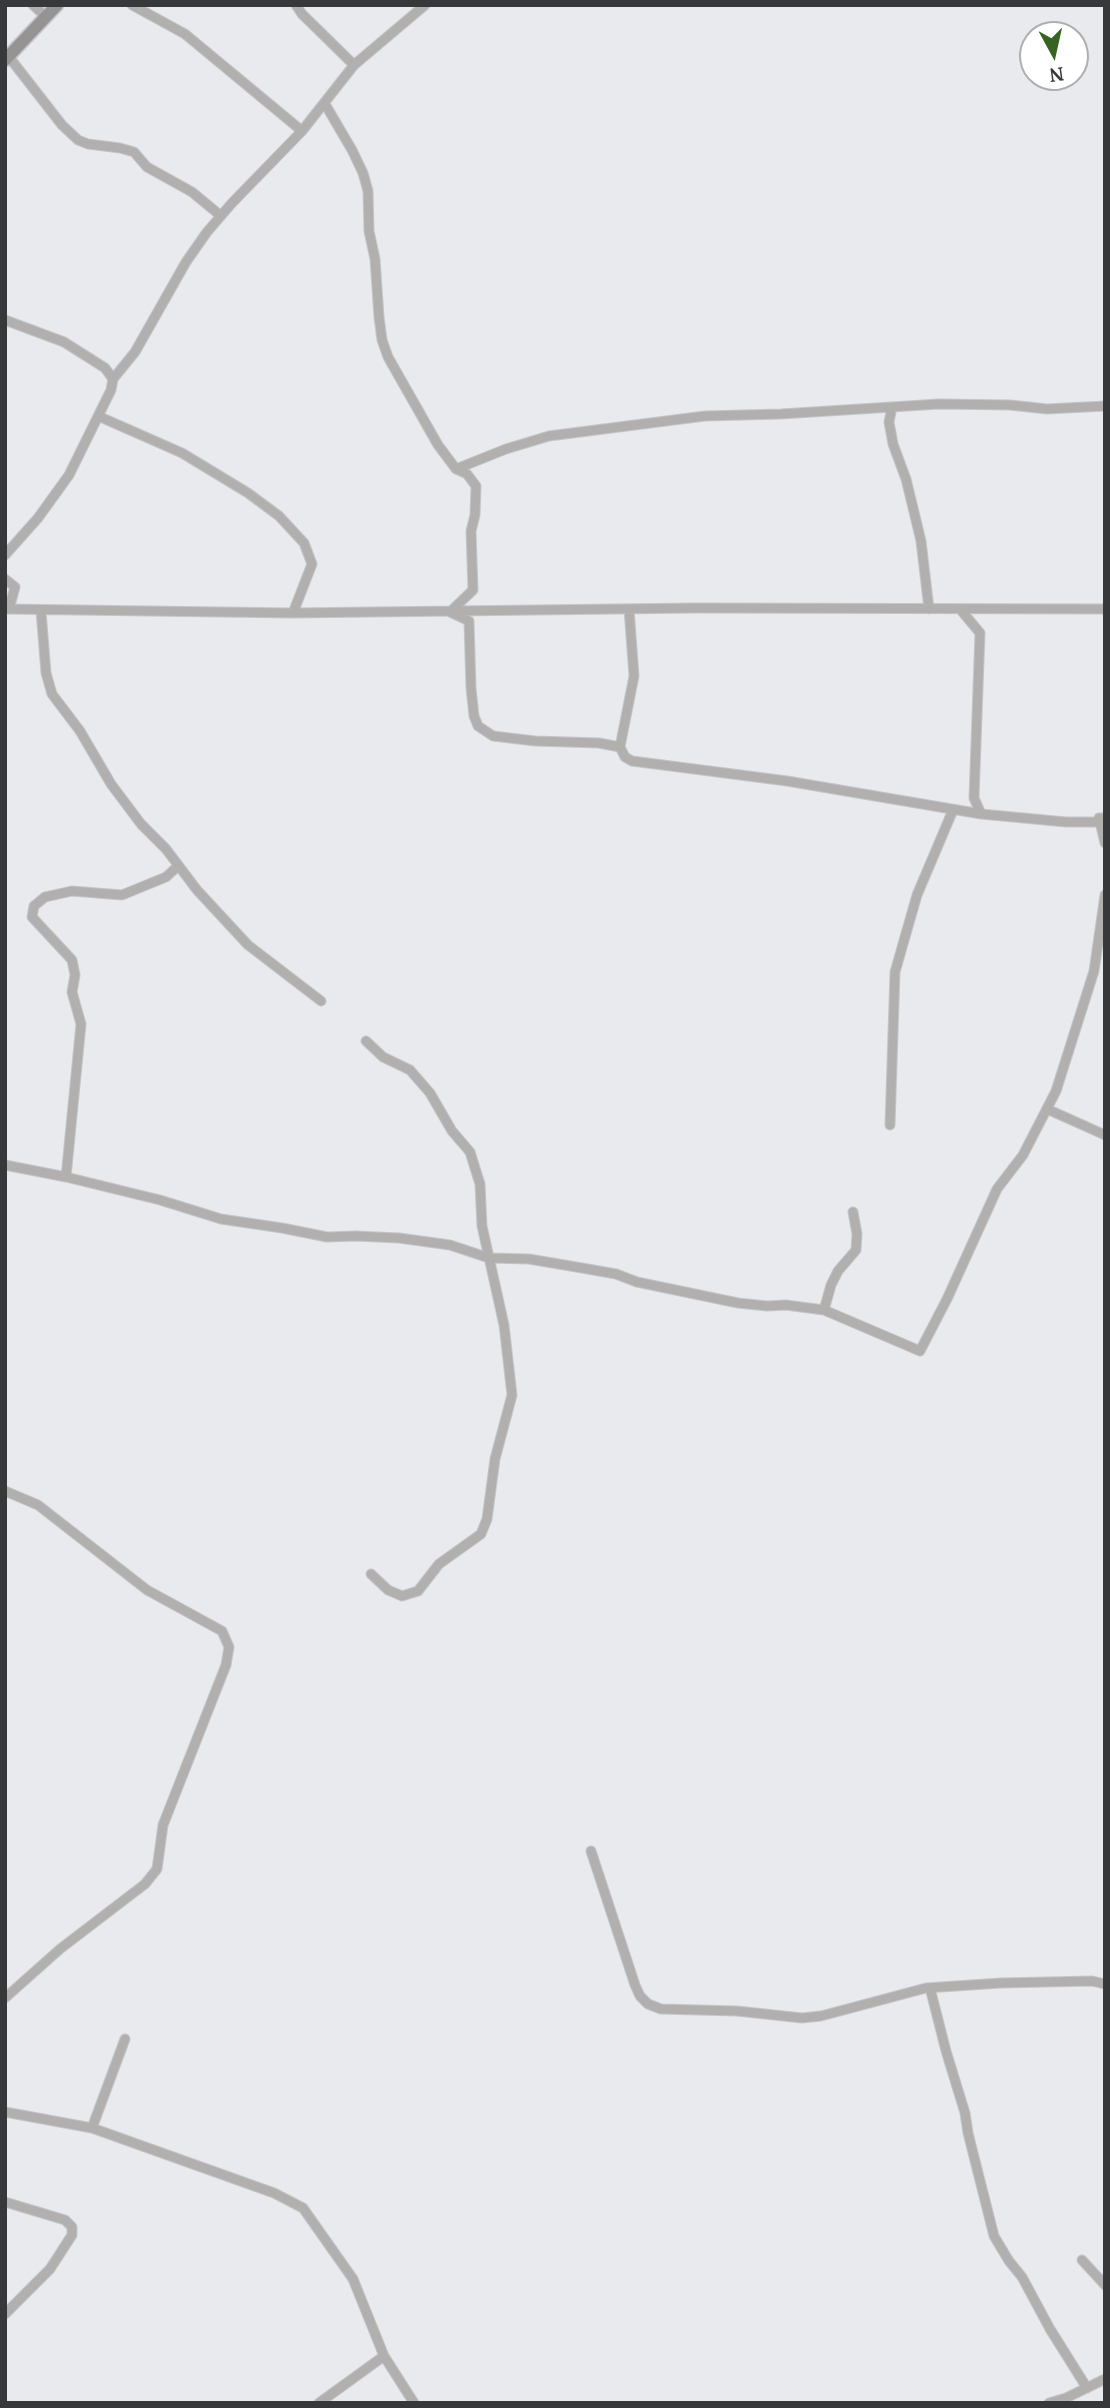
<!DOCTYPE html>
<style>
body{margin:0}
#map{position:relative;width:1110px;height:2408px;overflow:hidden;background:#e8eaee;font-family:"PT Serif",serif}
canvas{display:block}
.frame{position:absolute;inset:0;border:7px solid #373839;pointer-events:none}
.north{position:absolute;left:1019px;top:21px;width:70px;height:70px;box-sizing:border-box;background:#fff;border:2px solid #afafb0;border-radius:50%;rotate:172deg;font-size:19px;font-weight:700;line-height:28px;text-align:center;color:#373839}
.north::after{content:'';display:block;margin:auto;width:24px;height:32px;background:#386421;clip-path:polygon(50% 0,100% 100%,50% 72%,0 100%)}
</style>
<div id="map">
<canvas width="1110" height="2408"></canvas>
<div class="frame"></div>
<div class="north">N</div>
</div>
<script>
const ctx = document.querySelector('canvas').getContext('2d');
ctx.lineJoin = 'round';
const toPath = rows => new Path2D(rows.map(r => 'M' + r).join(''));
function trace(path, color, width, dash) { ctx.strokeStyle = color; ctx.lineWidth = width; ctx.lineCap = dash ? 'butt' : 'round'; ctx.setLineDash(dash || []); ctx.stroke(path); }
const street = toPath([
 [33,5,46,17],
 [132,5,185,34,302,131],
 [296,5,302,14,354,65],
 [9,57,62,125,78,140,88,144,120,148,134,152,147,167,192,192,221,216],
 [325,104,352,150,363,173,368,191,369,231,375,259,379,317,382,340,388,357,438,445,456,469,467,474,476,486,475,515,471,531,473,590,450,612,469,621,471,688,474,716,478,726,493,736,535,741,599,743,620,747],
 [5,320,64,342,105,368,113,379],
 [892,407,889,422,893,444,906,479,921,541,929,609],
 [98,416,182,453,248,493,279,516,304,543,312,564,293,613],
 [456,469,506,449,549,436,705,416,781,414,939,404,1010,405,1047,409,1105,406],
 [5,555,38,518,69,475,111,390,113,379,135,352,186,262,207,232,232,203,302,131,354,65,425,5],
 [5,579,15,587,9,609],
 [5,609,293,613,696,608,1105,609],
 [629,609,634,676,620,747,625,757,632,761,787,781,981,814,1066,822,1098,822,1099,818,1105,818],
 [960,609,980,633,974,798,981,814],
 [41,611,46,673,52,694,80,731,111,784,141,824,166,849,197,890,248,945,321,1001],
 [1099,818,1105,843],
 [366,1041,383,1057,410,1070,430,1093,452,1131,470,1152,480,1184,482,1226,504,1325,512,1395,495,1459,487,1519,481,1534,439,1564,418,1591,402,1596,388,1590,371,1574],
 [1047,1109,1105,1135],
 [890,1125,895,972,917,895,953,810],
 [5,1165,66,1177,160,1200,221,1219,282,1228,327,1237,356,1236,399,1238,450,1245,489,1258,529,1259,582,1268,616,1274,637,1282,738,1303,767,1306,786,1305,824,1310],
 [66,1177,81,1024,72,992,75,975,72,960,32,917,34,906,45,897,72,891,122,895,166,877,178,866],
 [853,1212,857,1234,856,1250,838,1271,831,1285,824,1310,920,1351,947,1299,997,1189,1023,1155,1056,1091,1094,971,1105,895],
 [5,1491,38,1505,147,1590,222,1631,229,1647,226,1665,163,1825,157,1869,145,1884,60,1949,5,1998],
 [591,1851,635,1985,640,1996,648,2004,661,2009,737,2011,802,2018,821,2016,926,1988,1001,1983,1092,1981,1105,1984],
 [930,1988,946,2051,965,2113,968,2133,994,2236,1009,2261,1022,2277,1050,2329,1087,2388],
 [5,2112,92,2128,274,2193,303,2208,353,2279,384,2356,414,2403],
 [92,2128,125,2039],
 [5,2202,65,2220,72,2227,72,2235,50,2269,5,2314],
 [1082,2260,1105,2285],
 [319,2403,384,2356],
 [1049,2403,1066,2398,1105,2379]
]);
const secondary = toPath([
 [5,60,57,5]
]);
trace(street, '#c5c6ca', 11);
trace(secondary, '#c5c6ca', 15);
trace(street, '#b2afaf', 9);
trace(secondary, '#969393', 12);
</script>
